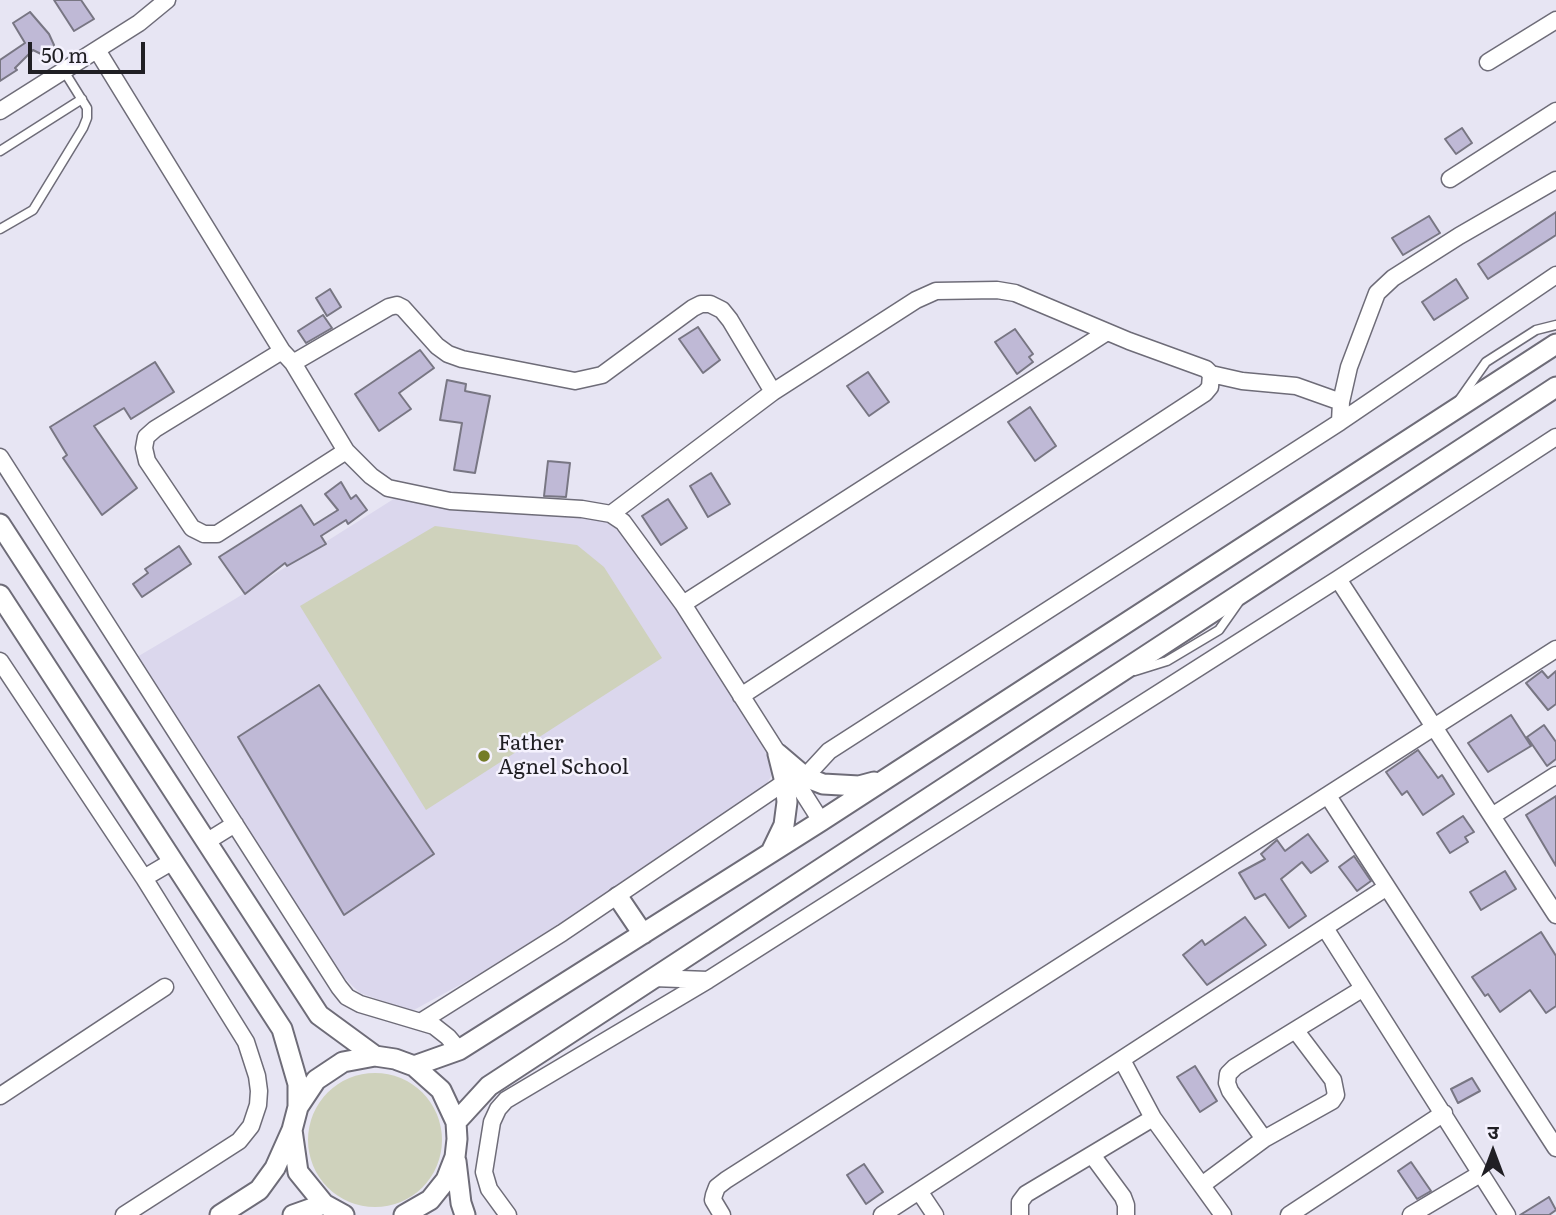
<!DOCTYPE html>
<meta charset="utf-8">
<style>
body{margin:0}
#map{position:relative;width:1556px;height:1215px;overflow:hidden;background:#e7e5f3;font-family:Literata,"Noto Sans Devanagari",serif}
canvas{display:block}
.north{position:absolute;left:1458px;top:1117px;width:70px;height:70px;-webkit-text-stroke:5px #f5f2fe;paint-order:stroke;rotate:0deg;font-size:19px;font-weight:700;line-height:28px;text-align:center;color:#201f24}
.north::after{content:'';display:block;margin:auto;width:24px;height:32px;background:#201f24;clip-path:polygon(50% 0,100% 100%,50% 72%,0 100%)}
.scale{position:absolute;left:28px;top:42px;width:117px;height:32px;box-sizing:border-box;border:4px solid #201f24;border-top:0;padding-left:9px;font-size:21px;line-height:24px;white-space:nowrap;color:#201f24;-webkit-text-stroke:5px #f5f2fe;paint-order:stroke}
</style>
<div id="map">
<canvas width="1556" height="1215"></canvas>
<div class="north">उ</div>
<div class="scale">50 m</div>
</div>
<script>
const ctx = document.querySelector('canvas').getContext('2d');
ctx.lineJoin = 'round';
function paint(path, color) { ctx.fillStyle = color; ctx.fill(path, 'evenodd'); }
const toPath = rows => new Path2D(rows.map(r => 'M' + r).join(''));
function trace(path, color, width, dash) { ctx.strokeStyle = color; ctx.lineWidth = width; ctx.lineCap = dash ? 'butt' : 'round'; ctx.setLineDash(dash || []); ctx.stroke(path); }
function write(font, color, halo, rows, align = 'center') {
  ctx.font = font + ' Literata,serif'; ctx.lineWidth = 5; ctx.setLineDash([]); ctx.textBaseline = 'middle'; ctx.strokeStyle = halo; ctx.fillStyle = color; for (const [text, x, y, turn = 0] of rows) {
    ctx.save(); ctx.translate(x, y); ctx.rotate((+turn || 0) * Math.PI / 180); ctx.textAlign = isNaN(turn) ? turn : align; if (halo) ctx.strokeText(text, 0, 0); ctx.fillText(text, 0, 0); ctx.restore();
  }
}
paint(toPath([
 [400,495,606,519,623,533,657,578,766,750,773,773,766,785,613,890,476,976,412,1011,360,993,333,967,137,657,235,599]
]), '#dbd7ed');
paint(toPath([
 [435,526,577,545,604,567,662,658,426,810,300,606],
 '308 1140a67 67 0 1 1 134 0a67 67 0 1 1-134 0Z'
]), '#cfd2bc');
const building = toPath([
 [54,0,81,0,94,19,74,31,54,0],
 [30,12,49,34,54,45,41,54,33,50,15,68,17,70,0,81,0,60,25,43,13,23,30,12],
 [1462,128,1472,143,1456,154,1445,139,1462,128],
 [1556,212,1556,235,1488,279,1478,264,1556,212],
 [1429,216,1440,233,1403,255,1392,238,1429,216],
 [1456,279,1468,298,1434,320,1422,302,1456,279],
 [330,289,341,307,327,316,316,298,330,289],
 [323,315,332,328,306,343,298,331,323,315],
 [698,327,720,360,703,373,679,339,698,327],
 [1015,329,1033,354,1029,357,1033,362,1017,374,995,342,1015,329],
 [420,350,434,368,399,393,411,409,379,431,355,394,420,350],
 [155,362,174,392,131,419,124,408,94,426,137,488,102,515,63,458,67,455,50,427,155,362],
 [868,372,889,402,869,416,847,386,868,372],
 [447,380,466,384,465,391,490,396,475,473,454,470,462,423,440,420,447,380],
 [1030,407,1056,446,1035,461,1008,422,1030,407],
 [548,461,570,463,566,497,544,496,548,461],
 [711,473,730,504,708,517,690,486,711,473],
 [341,482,351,499,356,495,367,510,348,524,346,520,321,536,326,544,287,566,285,563,245,594,219,557,301,505,314,525,338,510,325,494,341,482],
 [668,499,687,528,661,545,642,516,668,499],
 [179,546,191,564,142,597,133,584,148,573,145,569,179,546],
 [1542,671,1548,678,1556,671,1556,704,1548,710,1526,683,1542,671],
 [319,685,434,854,344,915,238,737,319,685],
 [1511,715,1531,746,1488,772,1468,743,1511,715],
 [1544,725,1556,742,1556,759,1547,766,1527,737,1544,725],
 [1418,750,1438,778,1442,775,1454,794,1423,815,1407,791,1402,795,1386,772,1418,750],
 [1556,796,1556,866,1526,815,1556,796],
 [1463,816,1474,832,1465,837,1468,842,1450,853,1437,833,1463,816],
 [1308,834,1328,861,1311,873,1302,862,1281,879,1306,916,1289,928,1265,894,1255,899,1239,873,1265,859,1261,854,1277,840,1285,851,1308,834],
 [1354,856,1371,881,1357,891,1339,867,1354,856],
 [1505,871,1516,889,1481,910,1470,892,1505,871],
 [1245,917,1266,945,1207,985,1183,955,1202,940,1205,945,1245,917],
 [1541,932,1556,956,1556,1006,1546,1013,1530,990,1500,1012,1488,994,1485,996,1472,977,1541,932],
 [1195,1066,1217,1101,1200,1112,1177,1077,1195,1066],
 [1472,1078,1480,1091,1458,1103,1451,1089,1472,1078],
 [1411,1162,1431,1191,1417,1199,1398,1171,1411,1162],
 [864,1164,883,1192,866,1204,847,1175,864,1164],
 [1549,1197,1556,1210,1549,1215,1520,1215,1549,1197]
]);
paint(building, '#bfb9d6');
trace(building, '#787683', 2);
const service = toPath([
 [0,151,82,99],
 [0,229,33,210,83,128,87,118,87,108,64,71],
 [1460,399,1486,362,1536,330,1556,325],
 [1135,671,1167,661,1219,630,1238,603]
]);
const minor = toPath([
 [97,50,282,351,293,363,346,451,371,476,388,488,450,501,582,509,611,514,623,522,683,604,821,821],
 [1488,62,1556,20],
 [0,111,139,23,167,0],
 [1450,179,1556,111],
 [282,351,155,429,146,437,144,448,147,461,192,528,204,534,217,534,346,451],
 [293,363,389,307,397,305,403,308,437,346,448,354,462,359,575,381,602,375,693,308,701,304,710,304,722,310,730,320,773,392],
 [1211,374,1242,381,1296,386,1341,402],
 [1340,422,1341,402,1349,367,1377,293,1393,278,1459,236,1556,180],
 [0,457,339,987,347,997,360,1004,434,1026,448,1037,459,1050],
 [611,514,773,392,916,300,936,291,997,290,1015,293,1129,341,1206,369,1211,374,1210,387,1205,393,741,696],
 [1338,579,1556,915],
 [683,604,1107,332],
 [0,661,144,878,173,861],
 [805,777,829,751,1340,422,1556,275],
 [1328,796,1556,1148],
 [1492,816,1556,775],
 [206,842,235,824],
 [1325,928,1507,1215],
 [653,978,708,980],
 [422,1021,562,933,785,782],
 [1122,1060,1153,1118,1223,1215],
 [0,1096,165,987],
 [1264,1139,1230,1091,1227,1083,1228,1074,1235,1067,1362,989],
 [1092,1155,1123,1197,1126,1205,1126,1215],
 [1202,1185,1264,1139,1332,1101,1336,1095,1333,1080,1296,1031],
 [919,1191,935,1215],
 [124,1215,239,1141,251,1126,258,1105,259,1091,257,1076,246,1042,144,878],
 [508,1215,489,1189,484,1172,492,1122,498,1109,506,1100,708,980,1338,579,1556,437],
 [722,1215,713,1200,714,1195,717,1187,726,1180,1556,649],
 [882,1215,1387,887],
 [1020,1215,1020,1202,1026,1194,1153,1118],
 [1289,1215,1444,1113],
 [1411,1215,1480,1174]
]);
const tertiary = toPath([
 [0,524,319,1015,375,1056],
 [0,595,282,1029,298,1084,298,1107],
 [778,754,805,777,823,784,859,786,874,782],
 [772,850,784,825,787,802,785,782,778,754],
 [618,897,643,934],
 [414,1066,459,1050,821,821,1556,344],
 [456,1122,489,1086,1556,387],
 [456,1161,461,1203,465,1215],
 [220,1215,259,1190,275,1168,292,1130],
 [293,1215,324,1204],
 [344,1215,324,1204,298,1172,292,1130,298,1107,316,1080,343,1062,375,1056,395,1059,414,1066,441,1090,456,1122,457,1139,455,1157,446,1180,430,1200,404,1215]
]);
trace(service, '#6e6c78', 11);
trace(minor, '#6e6c78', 19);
trace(tertiary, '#6e6c78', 23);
trace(service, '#fff', 8);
trace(minor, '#fff', 16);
trace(tertiary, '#fff', 19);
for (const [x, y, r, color] of [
 [484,756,7,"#747c27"]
]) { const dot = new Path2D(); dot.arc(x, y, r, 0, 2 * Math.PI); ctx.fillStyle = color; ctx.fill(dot); trace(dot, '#f5f2fe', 2.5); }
write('21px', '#201f24', '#f5f2fe', [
 ["Father",498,744],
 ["Agnel School",498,768]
], 'left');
</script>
